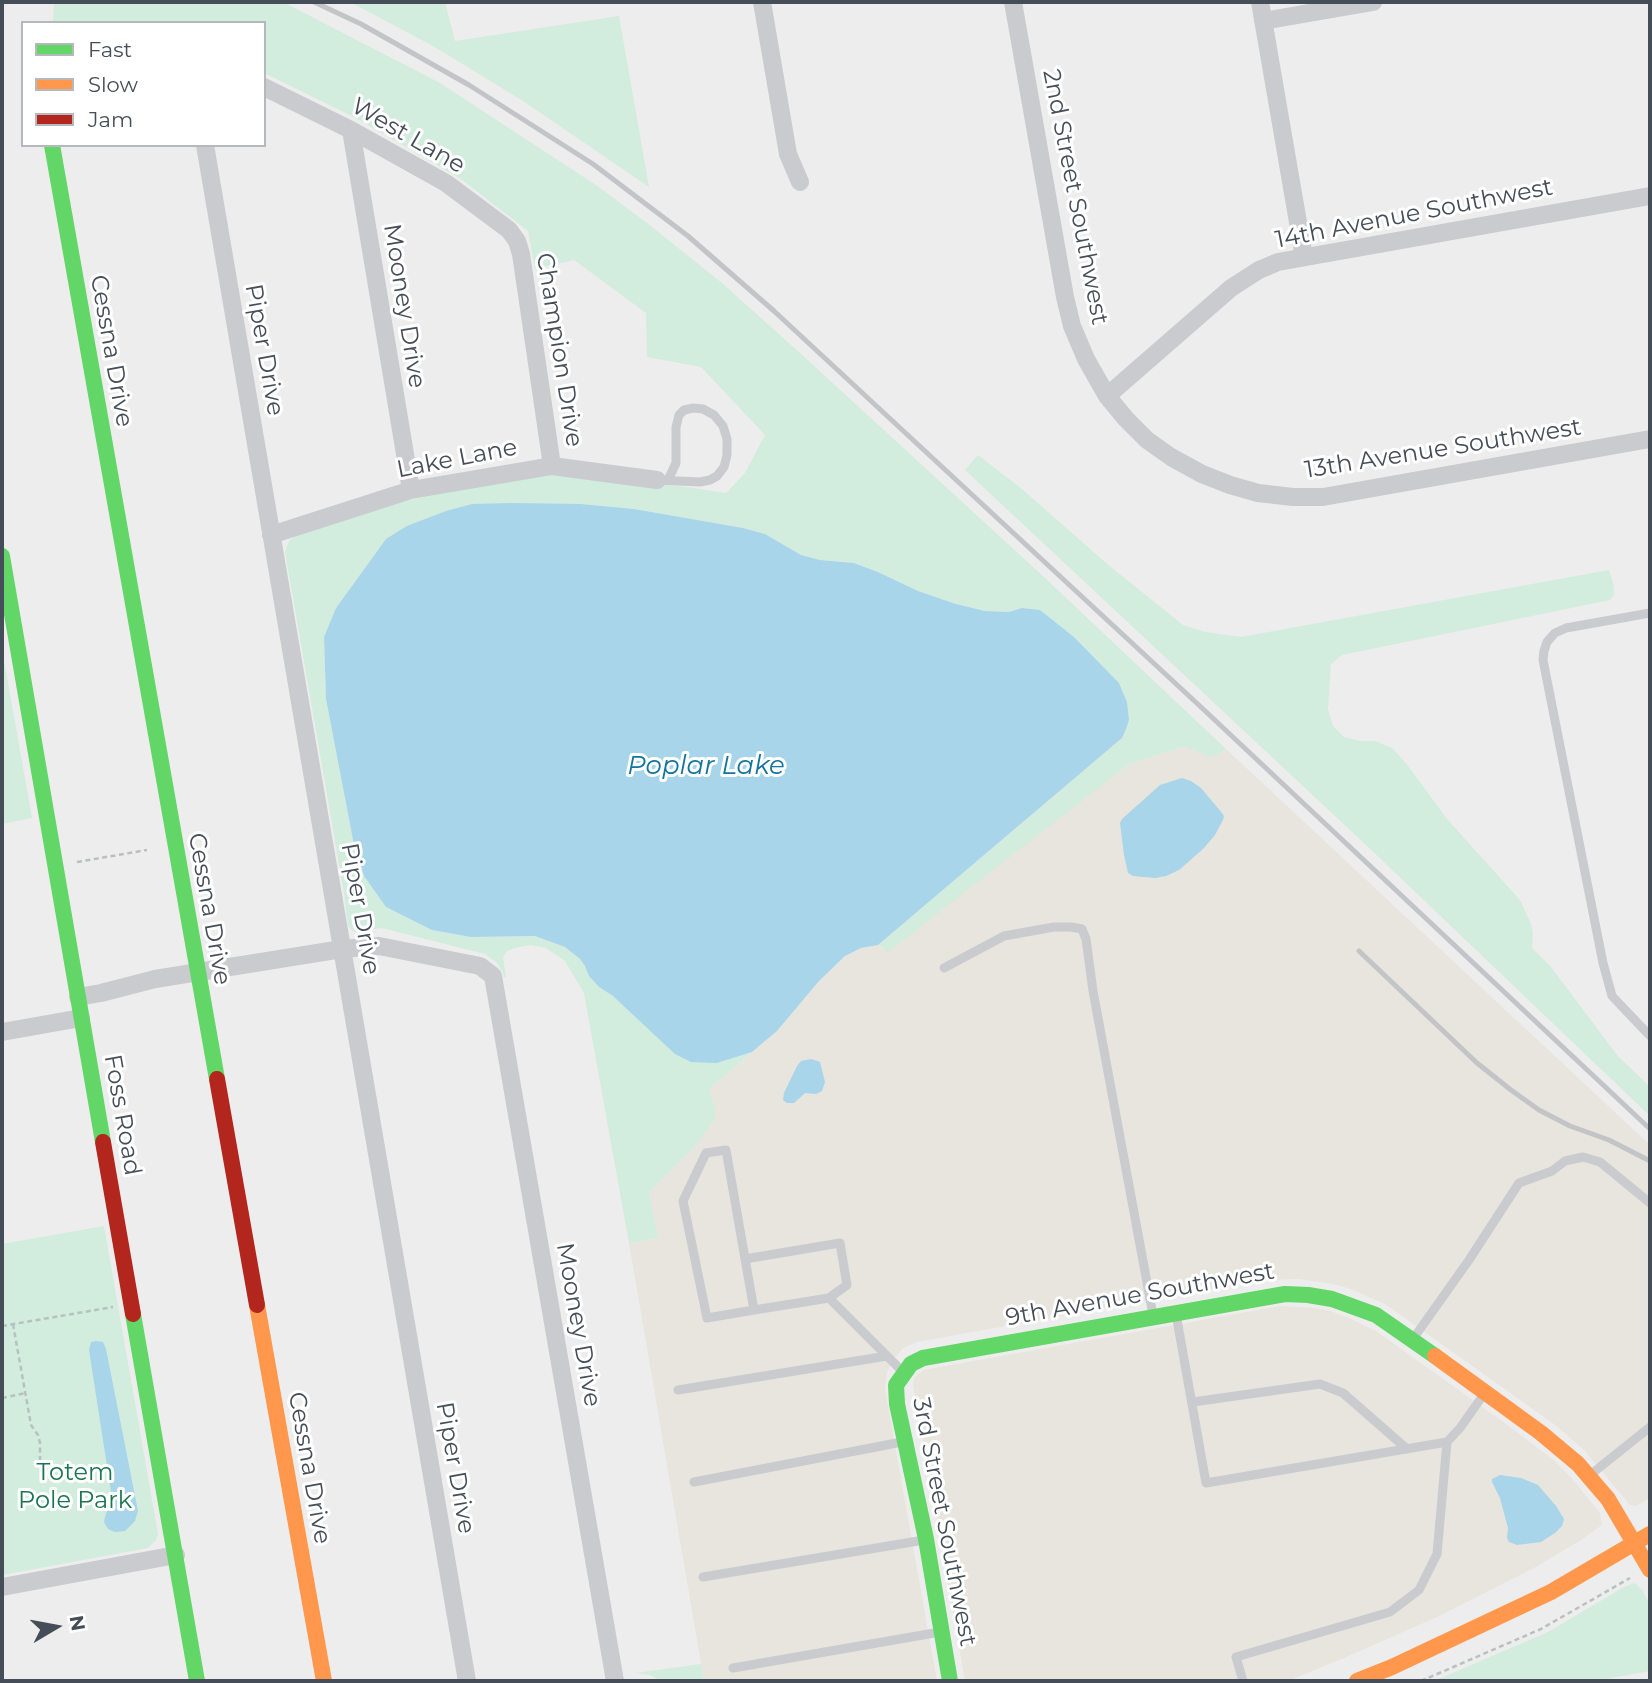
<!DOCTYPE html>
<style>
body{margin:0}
#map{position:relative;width:1652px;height:1683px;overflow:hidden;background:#eeeded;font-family:Montserrat,sans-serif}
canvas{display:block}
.frame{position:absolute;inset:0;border:4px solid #454e58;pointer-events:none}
.legend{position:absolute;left:21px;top:21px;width:245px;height:126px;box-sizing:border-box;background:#fff;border:2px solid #b5b8bc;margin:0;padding:9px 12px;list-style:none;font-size:21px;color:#454e58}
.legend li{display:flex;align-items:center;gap:14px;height:35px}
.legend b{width:35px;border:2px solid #b5b8bc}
.north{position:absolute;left:21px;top:1592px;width:70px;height:70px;-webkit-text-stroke:5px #fff;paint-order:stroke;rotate:80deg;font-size:19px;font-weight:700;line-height:28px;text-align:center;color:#454e58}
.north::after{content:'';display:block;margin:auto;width:24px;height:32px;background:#454e58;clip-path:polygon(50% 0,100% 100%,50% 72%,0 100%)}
</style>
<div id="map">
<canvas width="1652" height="1683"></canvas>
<div class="frame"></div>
<ul class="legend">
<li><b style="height:9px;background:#63d668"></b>Fast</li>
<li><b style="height:9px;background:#ff974d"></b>Slow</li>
<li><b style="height:9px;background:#b3261e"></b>Jam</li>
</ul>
<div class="north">N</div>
</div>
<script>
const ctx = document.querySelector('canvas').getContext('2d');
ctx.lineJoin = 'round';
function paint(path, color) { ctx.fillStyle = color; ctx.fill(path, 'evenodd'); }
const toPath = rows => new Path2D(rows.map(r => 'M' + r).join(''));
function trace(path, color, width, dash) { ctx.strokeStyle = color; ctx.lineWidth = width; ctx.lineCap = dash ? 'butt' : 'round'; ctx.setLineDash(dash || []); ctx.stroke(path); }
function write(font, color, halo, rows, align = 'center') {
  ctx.font = font + ' Montserrat,sans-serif'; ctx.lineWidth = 6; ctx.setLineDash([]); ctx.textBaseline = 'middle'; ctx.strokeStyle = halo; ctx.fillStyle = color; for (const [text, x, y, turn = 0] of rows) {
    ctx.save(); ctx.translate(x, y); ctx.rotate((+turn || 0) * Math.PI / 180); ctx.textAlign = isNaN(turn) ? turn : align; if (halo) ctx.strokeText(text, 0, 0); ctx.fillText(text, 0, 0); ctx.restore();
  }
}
paint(toPath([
 [1185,746,1209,757,1217,755,1226,749,1650,1145,1650,1498,1636,1506,1630,1505,1584,1450,1554,1424,1385,1304,1348,1288,1327,1283,1299,1279,1262,1280,917,1342,903,1348,893,1360,887,1373,885,1389,937,1681,704,1681,629,1243,658,1238,649,1192,695,1146,715,1119,715,1107,709,1089,777,1031,819,981,845,956,861,948,878,945,883,950,1129,764],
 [1280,1306,1315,1308,1330,1311,1347,1317,1376,1331,1498,1418,1555,1461,1574,1481,1600,1513,1602,1525,1581,1540,1534,1568,1437,1617,1344,1658,1288,1681,965,1681,913,1384,914,1378,923,1370]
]), '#e7e5dd');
paint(toPath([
 [54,2,283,2,440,83,596,185,647,223,722,283,800,353,1045,578,1226,749,1217,755,1209,757,1185,746,1129,764,888,952,878,945,1122,738,1129,720,1127,702,1119,683,1074,637,1040,610,1022,608,1009,612,985,611,956,604,918,591,879,572,854,563,820,560,801,555,765,534,743,528,634,509,581,504,386,539,336,608,324,638,326,699,353,840,364,876,386,907,432,930,471,937,535,936,565,947,580,959,585,966,589,976,599,987,717,1063,752,1052,709,1089,715,1107,715,1119,695,1146,649,1192,658,1238,629,1243,584,993,565,961,546,948,531,945,514,948,506,952,503,958,506,977,504,977,502,971,497,963,485,954,386,929,379,928,357,932,353,931,348,926,344,893,285,552,289,541,294,537,381,508,426,496,550,475,680,486,726,493,745,473,765,435,701,367,647,357,646,313,574,260,535,269,528,231,461,179,356,118,264,73,264,23,53,23],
 [350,2,445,2,455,41,619,16,649,187,523,101,433,46],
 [978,455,1022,489,1106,563,1183,625,1205,632,1241,637,1609,570,1614,587,1614,595,1610,600,1342,655,1331,664,1328,709,1333,726,1344,737,1360,741,1375,741,1392,748,1405,762,1447,819,1520,900,1531,924,1533,933,1532,948,1551,967,1617,1055,1650,1087,1650,1116,1366,845,965,470],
 [2,649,32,818,2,824],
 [104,1226,158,1534,156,1540,148,1548,143,1549,2,1575,2,1244],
 [1635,1583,1643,1591,1650,1606,1650,1671,1595,1681,1434,1681,1548,1632,1624,1587],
 [701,1664,704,1681,661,1681,650,1675,635,1673]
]), '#d2ecde');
paint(toPath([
 [511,503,581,504,634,509,743,528,765,534,801,555,820,560,854,563,878,572,918,591,956,604,985,611,1009,612,1022,608,1040,610,1074,637,1119,683,1127,702,1129,720,1126,729,1122,738,878,945,861,948,845,956,819,981,777,1031,752,1052,717,1063,691,1062,675,1054,613,996,599,987,589,976,585,966,580,959,565,947,535,936,471,937,432,930,386,907,364,876,353,840,326,699,324,637,336,608,386,539,407,526,446,511,472,504],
 [1182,778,1191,781,1201,788,1222,813,1224,816,1223,820,1215,835,1203,849,1179,870,1166,876,1155,878,1133,876,1128,873,1124,855,1120,823,1122,819,1160,785],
 [811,1059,820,1062,825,1082,822,1091,816,1094,805,1093,794,1103,787,1103,783,1100,784,1093,797,1066,801,1061],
 [97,1341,103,1342,106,1349,138,1511,135,1521,125,1531,115,1532,108,1529,104,1522,106,1513,111,1506,112,1498,89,1350,91,1342],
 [1500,1475,1521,1478,1538,1485,1556,1506,1564,1519,1562,1526,1555,1533,1541,1542,1517,1545,1509,1542,1507,1538,1508,1528,1500,1498,1492,1482,1492,1479]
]), '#a8d5e9');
trace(toPath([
 [77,862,147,850],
 [13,1324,31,1425,38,1435,40,1443,40,1462],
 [2,1326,113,1307],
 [2,1398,26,1393],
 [1421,1681,1541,1629,1630,1578]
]), '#b6c2bf', 2.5, [5, 3.5]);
trace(toPath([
 [657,480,700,482,710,480,717,476,724,467,727,455,727,439,723,426,714,415,703,409,693,408,684,410,679,415,676,427,676,463,668,480],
 [1650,613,1566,628,1555,633,1547,642,1544,651,1543,660,1603,963,1612,996,1650,1036],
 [944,968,1004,936,1054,927,1071,927,1082,929,1086,939,1093,991,1153,1315],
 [726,1150,754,1310,707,1318,683,1201,706,1153,726,1150],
 [745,1259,840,1243,847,1285,829,1298,754,1310],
 [829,1298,902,1371],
 [1176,1314,1206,1483,1447,1442,1460,1428,1484,1394],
 [1413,1339,1469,1260,1519,1183,1552,1171,1565,1161,1583,1157,1600,1162,1650,1203],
 [678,1390,887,1356],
 [1193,1402,1320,1384,1343,1393,1407,1449],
 [1590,1475,1650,1427],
 [694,1482,902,1442],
 [703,1577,924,1540],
 [733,1668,940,1632],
 [1243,1681,1236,1657,1390,1612,1419,1590,1437,1554,1447,1442]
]), '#c9cbce', 9);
trace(toPath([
 [762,2,788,154,800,182],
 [1013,2,1065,297,1072,326,1086,359,1107,396,1126,419,1147,440,1171,457,1202,474,1230,485,1258,493,1293,497,1323,497,1650,439],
 [1260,2,1304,257],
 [1263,21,1373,2],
 [264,87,351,130,446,183,509,230,517,241,521,254,552,466],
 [351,130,411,490],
 [205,145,467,1681],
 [1107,396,1231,288,1259,270,1278,262,1650,196],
 [271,535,411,490,552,466,657,480],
 [78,997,101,993,155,979,342,949,379,946,480,966,493,976,615,1681],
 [2,1032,81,1018],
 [2,1587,176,1555]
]), '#c9cbce', 18);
trace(toPath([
 [52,145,217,1079],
 [2,556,103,1142],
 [133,1314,197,1681],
 [950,1681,926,1539,897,1404,896,1385,911,1364,923,1358,1285,1294,1308,1295,1332,1299,1376,1315,1435,1356]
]), '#63d668', 16);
trace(toPath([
 [257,1305,324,1681],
 [1435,1356,1541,1433,1578,1464,1608,1499,1650,1570],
 [1357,1681,1392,1667,1551,1592,1650,1534]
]), '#ff974d', 16);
trace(toPath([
 [217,1079,257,1305],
 [103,1142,133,1314]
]), '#b3261e', 16);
trace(toPath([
 [314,2,361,24,469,85,593,164,688,236,774,311,1202,708,1650,1129],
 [1359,951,1477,1063,1511,1090,1539,1110,1570,1126,1609,1140,1650,1161]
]), '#c3c4c7', 5);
write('24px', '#454e58', '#fff', [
 ["West Lane",408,136,30],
 ["2nd Street Southwest",1075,197,79],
 ["14th Avenue Southwest",1414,214,-11],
 ["Mooney Drive",404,306,81],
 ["Piper Drive",264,350,80],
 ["Champion Drive",559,350,81],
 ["Cessna Drive",111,351,80],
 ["13th Avenue Southwest",1443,449,-9],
 ["Lake Lane",457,459,-11],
 ["Cessna Drive",209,909,80],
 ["Piper Drive",360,909,80],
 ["Foss Road",122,1115,80],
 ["9th Avenue Southwest",1140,1295,-10],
 ["Mooney Drive",578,1325,80],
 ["Cessna Drive",309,1468,80],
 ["Piper Drive",455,1468,80],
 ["3rd Street Southwest",944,1522,79]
]);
write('24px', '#1b7550', '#fff', [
 ["Totem",75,1473],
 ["Pole Park",75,1501]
]);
write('italic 26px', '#13749e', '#fff', [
 ["Poplar Lake",706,766]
]);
</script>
